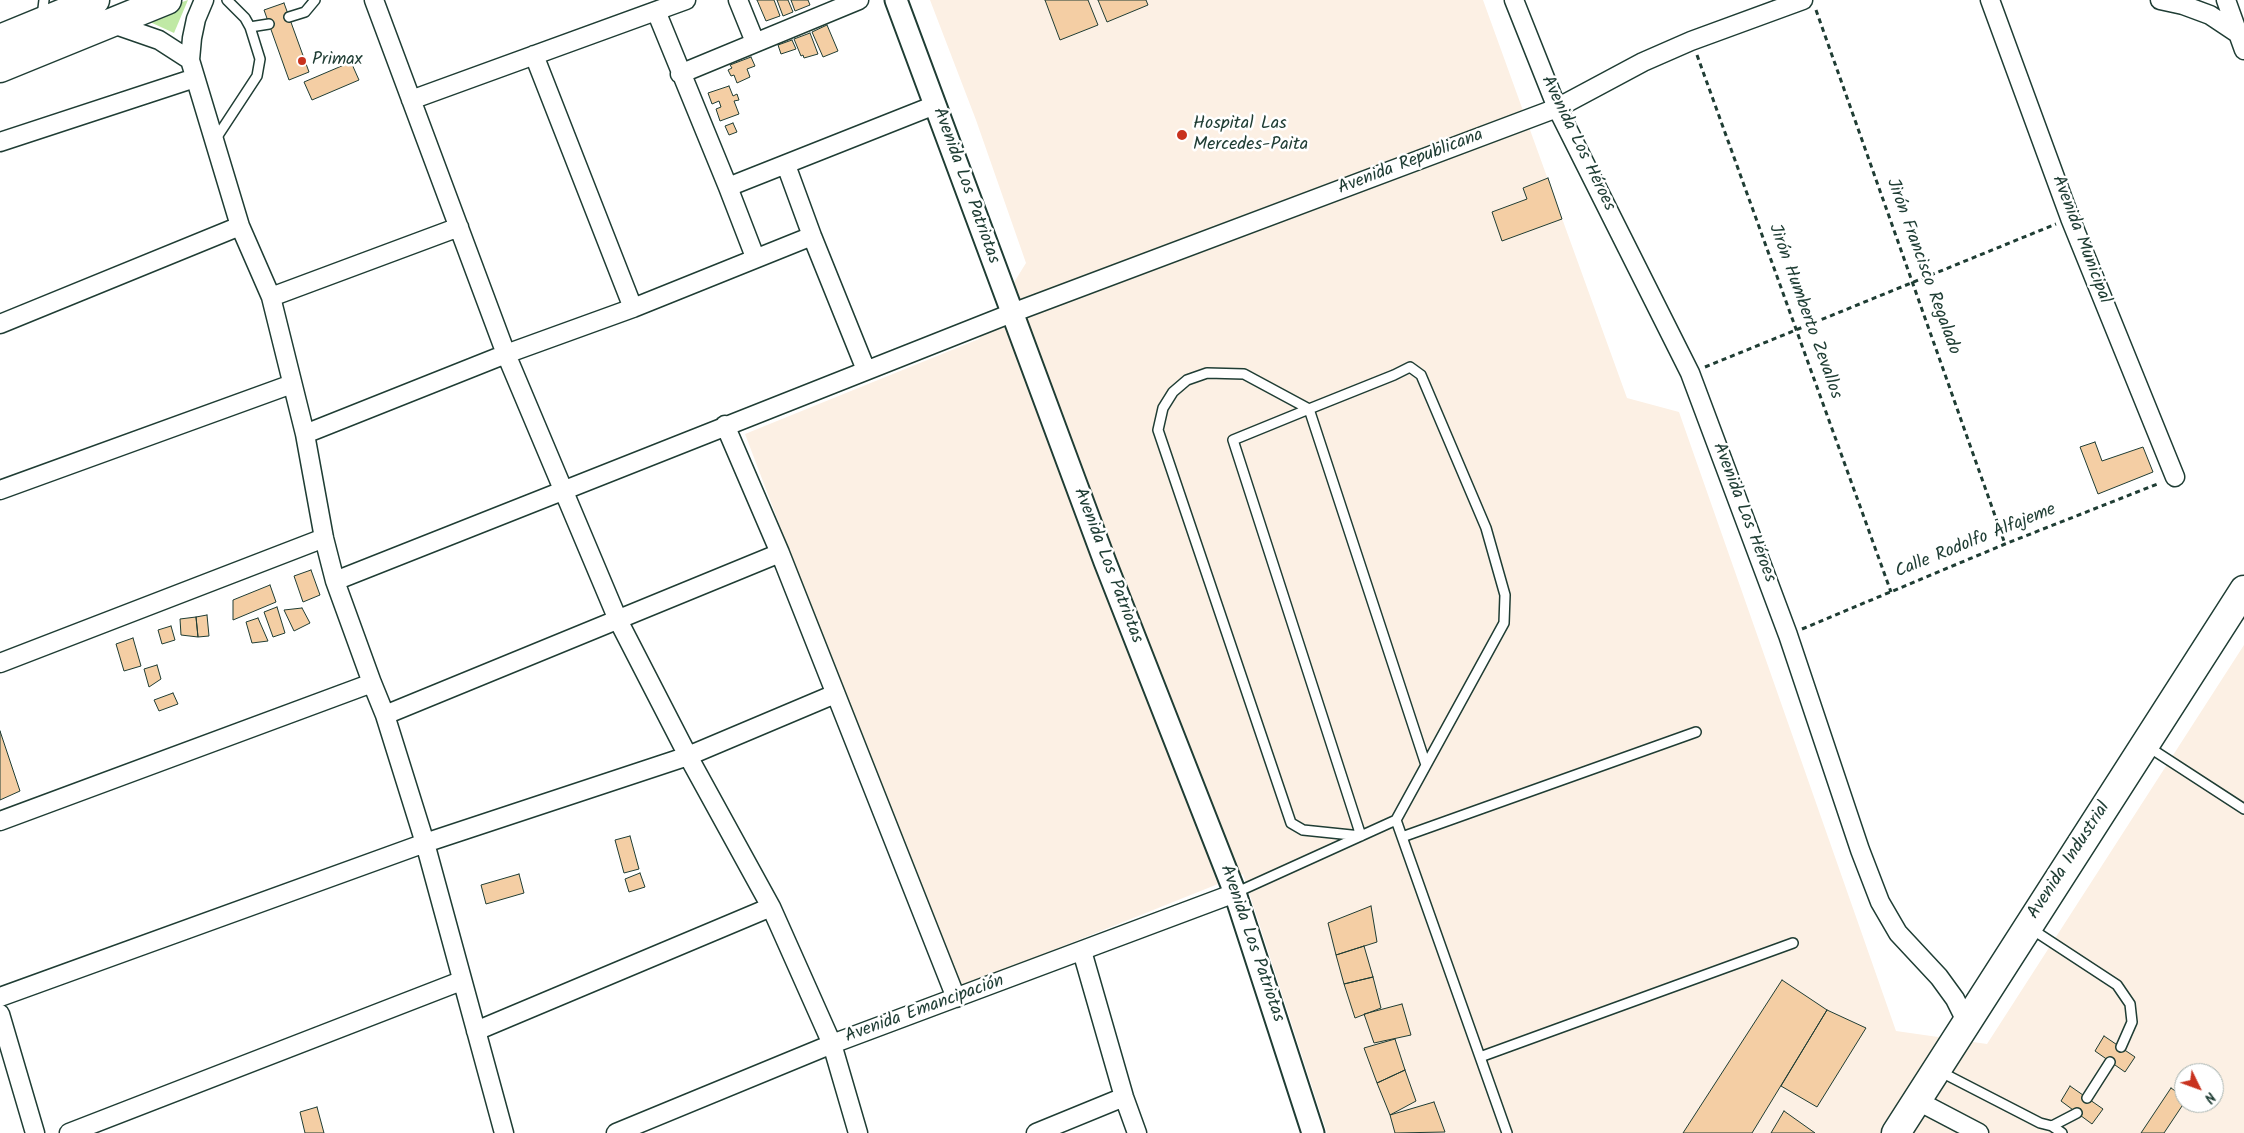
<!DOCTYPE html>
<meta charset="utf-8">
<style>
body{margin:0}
#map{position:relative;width:2244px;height:1133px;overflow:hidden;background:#fff;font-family:Kalam,sans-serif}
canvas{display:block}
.north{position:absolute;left:2174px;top:1063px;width:50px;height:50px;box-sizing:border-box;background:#fff;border:1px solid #a5b1ae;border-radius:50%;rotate:132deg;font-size:14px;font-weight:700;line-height:20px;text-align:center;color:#1f3d34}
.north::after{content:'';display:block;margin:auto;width:18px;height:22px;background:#c8321e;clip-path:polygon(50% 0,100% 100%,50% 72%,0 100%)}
</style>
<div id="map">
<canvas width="2244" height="1133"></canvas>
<div class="north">N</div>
</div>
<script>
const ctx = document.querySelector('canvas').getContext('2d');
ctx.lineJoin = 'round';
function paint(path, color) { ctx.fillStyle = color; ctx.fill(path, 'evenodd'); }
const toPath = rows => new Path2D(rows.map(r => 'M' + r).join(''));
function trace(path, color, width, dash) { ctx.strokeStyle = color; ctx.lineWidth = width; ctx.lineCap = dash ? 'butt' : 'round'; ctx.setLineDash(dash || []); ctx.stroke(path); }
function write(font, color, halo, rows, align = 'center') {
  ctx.font = font + ' Kalam,sans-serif'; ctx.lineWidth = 5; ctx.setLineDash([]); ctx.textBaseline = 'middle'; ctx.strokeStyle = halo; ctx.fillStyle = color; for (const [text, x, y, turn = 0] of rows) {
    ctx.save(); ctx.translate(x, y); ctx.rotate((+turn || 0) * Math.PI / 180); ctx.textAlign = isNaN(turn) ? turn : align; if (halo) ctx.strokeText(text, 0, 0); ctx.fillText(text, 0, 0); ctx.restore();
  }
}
paint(toPath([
 [930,0,1483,0,1627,398,1679,412,1896,1031,1987,1044,2244,645,2244,1133,1327,1133,1243,874,956,989,745,434,979,339,1026,263,976,120],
 [2184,1073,2214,1073,2214,1103,2184,1103]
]), '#fcf0e4');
paint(toPath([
 [188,0,174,33,139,17]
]), '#c0e9a5');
const building = toPath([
 [757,0,774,0,780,16,766,21,757,0],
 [777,0,788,0,793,12,783,16,777,0],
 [791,0,808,0,810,5,795,11,791,0],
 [1045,0,1088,0,1098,25,1060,40,1045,0],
 [1098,0,1146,0,1148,5,1107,22,1098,0],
 [284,3,309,72,289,80,264,10,284,3],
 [827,25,838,51,823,57,812,32,827,25],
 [810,33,818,54,804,58,803,55,801,56,794,39,810,33],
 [792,40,796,49,781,54,778,45,792,40],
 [751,57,755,66,747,69,750,77,737,83,734,75,731,76,728,70,732,68,730,65,751,57],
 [351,62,359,80,312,100,304,82,351,62],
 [729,86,733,96,737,94,739,100,734,101,739,114,720,121,716,109,721,107,719,101,712,104,708,93,729,86],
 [733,123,737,132,729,135,725,126,733,123],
 [1548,178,1562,219,1502,241,1492,212,1527,199,1523,188,1548,178],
 [2095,442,2102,461,2143,447,2153,472,2098,494,2080,447,2095,442],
 [311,570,320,595,303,602,294,576,311,570],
 [270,585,276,602,233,620,233,600,270,585],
 [277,607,285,633,273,637,264,612,277,607],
 [302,608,310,623,294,631,284,610,302,608],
 [207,615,209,636,198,637,196,617,207,615],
 [196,617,198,637,181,635,180,619,196,617],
 [258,618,268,641,252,643,246,622,258,618],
 [171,626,175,640,162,644,158,630,171,626],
 [133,638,141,666,124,671,116,644,133,638],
 [157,665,161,679,149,687,144,669,157,665],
 [173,693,178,704,159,711,154,700,173,693],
 [0,731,20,791,0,800,0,731],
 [630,836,639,869,624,873,615,840,630,836],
 [640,873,645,887,629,892,625,879,640,873],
 [519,874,524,893,486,904,481,885,519,874],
 [1371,906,1377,942,1336,955,1328,923,1371,906],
 [1364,946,1373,977,1344,984,1336,955,1364,946],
 [1373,977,1381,1008,1355,1018,1344,984,1373,977],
 [1782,980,1827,1010,1752,1133,1683,1133,1782,980],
 [1402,1004,1411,1035,1374,1043,1364,1014,1402,1004],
 [1827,1010,1866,1028,1817,1107,1781,1086,1827,1010],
 [2104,1036,2135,1057,2125,1072,2095,1051,2104,1036],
 [1395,1039,1405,1070,1377,1083,1364,1048,1395,1039],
 [1405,1070,1416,1101,1390,1115,1377,1083,1405,1070],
 [2070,1086,2103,1109,2092,1124,2061,1101,2070,1086],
 [2171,1088,2184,1097,2184,1103,2164,1133,2141,1133,2171,1088],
 [1434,1102,1445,1132,1395,1133,1390,1115,1434,1102],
 [317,1107,324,1133,305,1133,300,1112,317,1107],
 [1784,1111,1815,1133,1771,1133,1784,1111]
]);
paint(building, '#f4cea4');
trace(building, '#1f3d34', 1);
const service = toPath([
 [227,0,245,18,250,27,269,24],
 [42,17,44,0],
 [289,17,305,12,315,0],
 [215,140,257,76,260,59,250,27],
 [2147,746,2244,809],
 [1396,820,1507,1133],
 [1402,837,1696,732],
 [1235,893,1396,820,1504,623,1505,595,1486,528,1421,375,1410,367,1394,375,1309,409,1233,440,1361,836,1303,830,1291,823,1158,430,1163,408,1173,392,1187,380,1207,373,1244,374,1309,409,1426,765],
 [2030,928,2117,985,2130,1004,2132,1022,2121,1047],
 [1480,1057,1793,943],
 [1939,1071,2040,1123,2052,1126,2077,1113],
 [2087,1098,2110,1062],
 [2052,1126,2062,1133]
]);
const minor = toPath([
 [204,0,196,19,192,38,190,60,240,226,271,297,305,434,324,538,335,581,372,683,385,715,425,843,504,1133],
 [374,0,506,354,618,620,688,756,771,907,832,1044,858,1133],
 [738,0,755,42],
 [1514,0,1557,108,1690,373,1788,635,1860,850,1880,902,1898,933,1939,977,1955,999,1967,1023],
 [1990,0,2070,218,2175,477],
 [2160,0,2183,5,2210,15,2237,33],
 [2226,0,2244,50],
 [656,11,728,187,755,257],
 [110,23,159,40,190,60],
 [534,55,633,308],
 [680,74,859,0],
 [411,100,686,0],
 [0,142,195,78],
 [786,165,812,236,866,370],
 [728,187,935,105],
 [271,297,459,227],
 [0,324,240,226],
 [725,425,780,553,956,998],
 [305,434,506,354,633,308,812,236],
 [0,490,292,384],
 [335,581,1012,313,1557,108,1643,62,1691,41,1803,0],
 [0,663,324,538],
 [385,715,780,553],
 [0,821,372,683],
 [1082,951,1124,1097,1137,1133],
 [0,997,425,843,688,756,835,694],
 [0,1014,35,1133],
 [476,1031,771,907],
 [1916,1100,1979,1133],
 [69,1133,461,981],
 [616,1133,832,1044,1235,893],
 [1036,1133,1124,1097]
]);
const tertiary = toPath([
 [896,0,1105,562,1235,893,1313,1133]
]);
const primary = toPath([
 [1896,1133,2244,590]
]);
const trunk = toPath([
 [0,39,95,0],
 [0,68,167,0]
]);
trace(service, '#1f3d34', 12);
trace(minor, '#1f3d34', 21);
trace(tertiary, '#1f3d34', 25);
trace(primary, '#1f3d34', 31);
trace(trunk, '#1f3d34', 31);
trace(toPath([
 [1816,10,2005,544],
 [1697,55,1891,592],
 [1705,367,2056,224],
 [1802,629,2005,544,2160,483]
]), '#1f3d34', 3, [5, 4]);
trace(service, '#fff', 9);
trace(minor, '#fff', 18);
trace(tertiary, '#fff', 21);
trace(primary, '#fff', 28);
trace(trunk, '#fff', 28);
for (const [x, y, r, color] of [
 [302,61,5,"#c8321e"],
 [1182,135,6,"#c8321e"]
]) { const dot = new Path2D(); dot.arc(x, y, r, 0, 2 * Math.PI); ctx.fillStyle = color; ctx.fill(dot); trace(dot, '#fff', 2); }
write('18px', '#1f3d34', '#fff', [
 ["Primax",312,61],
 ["Hospital Las",1193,125],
 ["Mercedes-Paita",1193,146]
], 'left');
write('18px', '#1f3d34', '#fff', [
 ["Avenida Los Héroes",1577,144,64],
 ["Avenida Republicana",1411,163,-21],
 ["Avenida Los Patriotas",965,186,70],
 ["Avenida Municipal",2080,240,69],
 ["Jirón Francisco Regalado",1922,267,70],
 ["Jirón Humberto Zevallos",1804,312,70],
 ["Avenida Los Héroes",1743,513,69],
 ["Calle Rodolfo Alfajeme",1976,542,-22],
 ["Avenida Los Patriotas",1107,566,69],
 ["Avenida Industrial",2070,861,-57],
 ["Avenida Los Patriotas",1251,944,71],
 ["Avenida Emancipación",925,1010,-20]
]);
</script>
